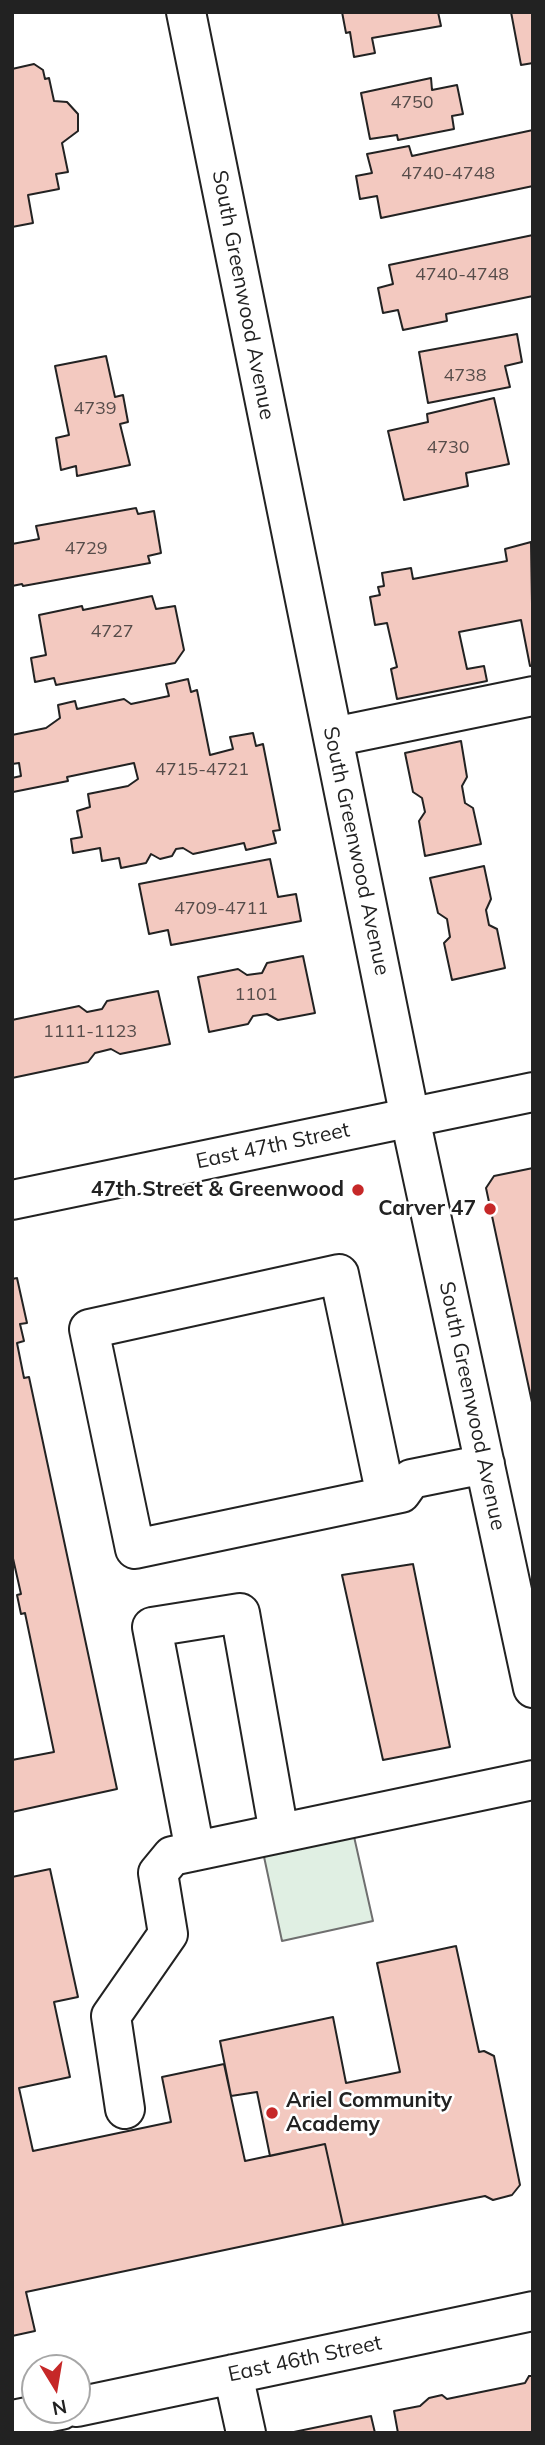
<!DOCTYPE html>
<style>
body{margin:0}
#map{position:relative;width:545px;height:2445px;overflow:hidden;background:#fff;font-family:Mulish,sans-serif}
canvas{display:block}
.frame{position:absolute;inset:0;border:14px solid #222;pointer-events:none}
.north{position:absolute;left:21px;top:2354px;width:70px;height:70px;box-sizing:border-box;background:#fff;border:2px solid #a7a7a7;border-radius:50%;rotate:169deg;font-size:19px;font-weight:700;line-height:28px;text-align:center;color:#222}
.north::after{content:'';display:block;margin:auto;width:24px;height:32px;background:#c62828;clip-path:polygon(50% 0,100% 100%,50% 72%,0 100%)}
</style>
<div id="map">
<canvas width="545" height="2445"></canvas>
<div class="frame"></div>
<div class="north">N</div>
</div>
<script>
const ctx = document.querySelector('canvas').getContext('2d');
ctx.lineJoin = 'round';
function paint(path, color) { ctx.fillStyle = color; ctx.fill(path, 'evenodd'); }
const toPath = rows => new Path2D(rows.map(r => 'M' + r).join(''));
function trace(path, color, width, dash) { ctx.strokeStyle = color; ctx.lineWidth = width; ctx.lineCap = dash ? 'butt' : 'round'; ctx.setLineDash(dash || []); ctx.stroke(path); }
function write(font, color, halo, rows, align = 'center') {
  ctx.font = font + ' Mulish,sans-serif'; ctx.lineWidth = 5; ctx.setLineDash([]); ctx.textBaseline = 'middle'; ctx.strokeStyle = halo; ctx.fillStyle = color; for (const [text, x, y, turn = 0] of rows) {
    ctx.save(); ctx.translate(x, y); ctx.rotate((+turn || 0) * Math.PI / 180); ctx.textAlign = isNaN(turn) ? turn : align; if (halo) ctx.strokeText(text, 0, 0); ctx.fillText(text, 0, 0); ctx.restore();
  }
}
const green = toPath([
 [353,1832,373,1921,282,1941,263,1852,353,1832]
]);
paint(green, '#e0efe3');
trace(green, '#6f6f6f', 2);
const building = toPath([
 [342,12,438,12,441,26,372,38,375,53,354,57,350,32,346,33,342,12],
 [511,12,533,12,533,63,521,65,511,12],
 [34,64,43,70,45,79,49,78,54,101,67,102,78,114,78,131,62,143,68,172,56,174,59,189,28,195,33,223,12,227,12,69,34,64],
 [431,78,432,90,457,85,463,114,452,116,454,129,398,140,397,135,370,139,361,93,431,78],
 [533,130,533,186,381,218,377,196,360,199,356,176,372,173,367,154,409,146,412,156,533,130],
 [533,235,533,296,446,314,447,321,403,330,398,310,383,313,378,288,393,284,389,265,533,235],
 [517,334,522,362,505,366,510,387,428,403,419,352,517,334],
 [106,356,115,397,123,395,128,422,120,424,130,465,77,476,76,466,61,470,56,438,69,435,55,366,106,356],
 [494,398,509,464,466,473,468,486,404,500,388,431,428,422,427,414,494,398],
 [136,508,138,514,154,511,161,553,148,556,150,563,23,586,22,584,12,586,12,544,39,539,36,526,136,508],
 [531,542,533,665,530,666,521,620,459,632,467,669,484,666,487,681,397,699,391,669,397,667,387,623,375,625,370,597,380,595,378,587,384,586,382,573,411,568,413,579,507,561,505,549,531,542],
 [152,596,156,609,175,606,184,650,175,663,56,685,54,678,35,682,31,658,46,655,39,615,82,606,83,610,152,596],
 [188,679,191,692,197,690,210,755,233,749,230,737,253,733,256,746,263,744,280,830,273,831,276,843,246,850,244,843,193,854,183,848,176,849,172,856,160,859,151,854,146,863,121,868,119,858,102,861,100,848,73,853,71,839,82,837,77,811,90,807,88,794,128,786,138,779,134,763,67,777,68,781,13,792,12,778,21,776,19,763,12,764,12,735,46,728,60,718,58,705,75,701,77,709,124,699,131,704,169,696,166,684,188,679],
 [461,741,467,777,462,786,465,803,473,808,481,844,425,856,419,821,425,812,422,798,413,792,405,753,461,741],
 [270,859,278,897,296,894,301,921,171,945,168,930,149,934,139,884,270,859],
 [484,866,491,899,486,910,489,925,497,929,505,968,452,980,444,943,450,937,447,919,438,913,430,878,484,866],
 [303,956,315,1013,278,1020,267,1014,253,1016,248,1024,209,1032,198,977,238,969,247,975,262,973,267,963,303,956],
 [158,991,170,1044,120,1054,111,1049,95,1053,88,1062,12,1078,12,1020,79,1006,87,1012,102,1009,107,1001,158,991],
 [533,1168,533,1407,486,1188,494,1176,533,1168],
 [17,1278,27,1323,20,1324,24,1341,17,1343,24,1378,29,1377,117,1789,12,1812,12,1760,54,1752,25,1613,21,1614,17,1595,21,1594,12,1554,12,1279,17,1278],
 [413,1564,450,1747,383,1760,342,1575,413,1564],
 [50,1869,78,1997,54,2002,70,2077,19,2088,33,2151,171,2122,162,2077,224,2064,245,2161,325,2144,343,2225,26,2292,35,2331,12,2336,12,1877,50,1869],
 [456,1946,479,2052,484,2051,494,2056,520,2185,512,2195,493,2200,485,2196,343,2225,325,2144,270,2156,257,2092,231,2096,220,2041,333,2017,346,2083,400,2072,377,1963,456,1946],
 [529,2376,533,2376,533,2433,398,2433,394,2411,420,2406,429,2398,442,2395,447,2399,525,2383,529,2376],
 [371,2416,375,2433,289,2433,371,2416]
]);
paint(building, '#f3c9c0');
trace(building, '#222', 2);
const minor = toPath([
 [186,12,410,1118,533,1688],
 [333,737,533,696],
 [386,1496,339,1274,89,1329,135,1549,401,1493,411,1479,485,1464],
 [195,1851,152,1627,240,1613,279,1833],
 [125,2109,111,2016,168,1934,158,1873,172,1856,533,1780],
 [233,2374,246,2433],
 [77,2407,533,2311],
 [12,2420,61,2410]
]);
const major = toPath([
 [12,1200,533,1092]
]);
trace(minor, '#222', 42);
trace(major, '#222', 42);
trace(minor, '#fff', 38);
trace(major, '#fff', 38);
for (const [x, y, r, color] of [
 [358,1190,7,"#c62828"],
 [490,1209,7,"#c62828"],
 [272,2113,7,"#c62828"]
]) { const dot = new Path2D(); dot.arc(x, y, r, 0, 2 * Math.PI); ctx.fillStyle = color; ctx.fill(dot); trace(dot, '#fff', 2.5); }
write('18px', '#564c4a', null, [
 ["4750",412,103],
 ["4740-4748",448,174],
 ["4740-4748",462,275],
 ["4738",465,376],
 ["4739",95,409],
 ["4730",448,448],
 ["4729",86,549],
 ["4727",112,632],
 ["4715-4721",202,770],
 ["4709-4711",221,909],
 ["1101",256,995],
 ["1111-1123",90,1032]
]);
write('21px', '#222', '#fff', [
 ["South Greenwood Avenue",243,295,79],
 ["South Greenwood Avenue",356,851,78],
 ["East 47th Street",273,1146,-12],
 ["South Greenwood Avenue",472,1406,78],
 ["East 46th Street",305,2359,-12]
]);
write('bold 21px', '#222', '#fff', [
 ["47th Street & Greenwood",344,1190],
 ["Carver 47",476,1209],
 ["Ariel Community",286,2101,"left"],
 ["Academy",286,2125,"left"]
], 'right');
</script>
